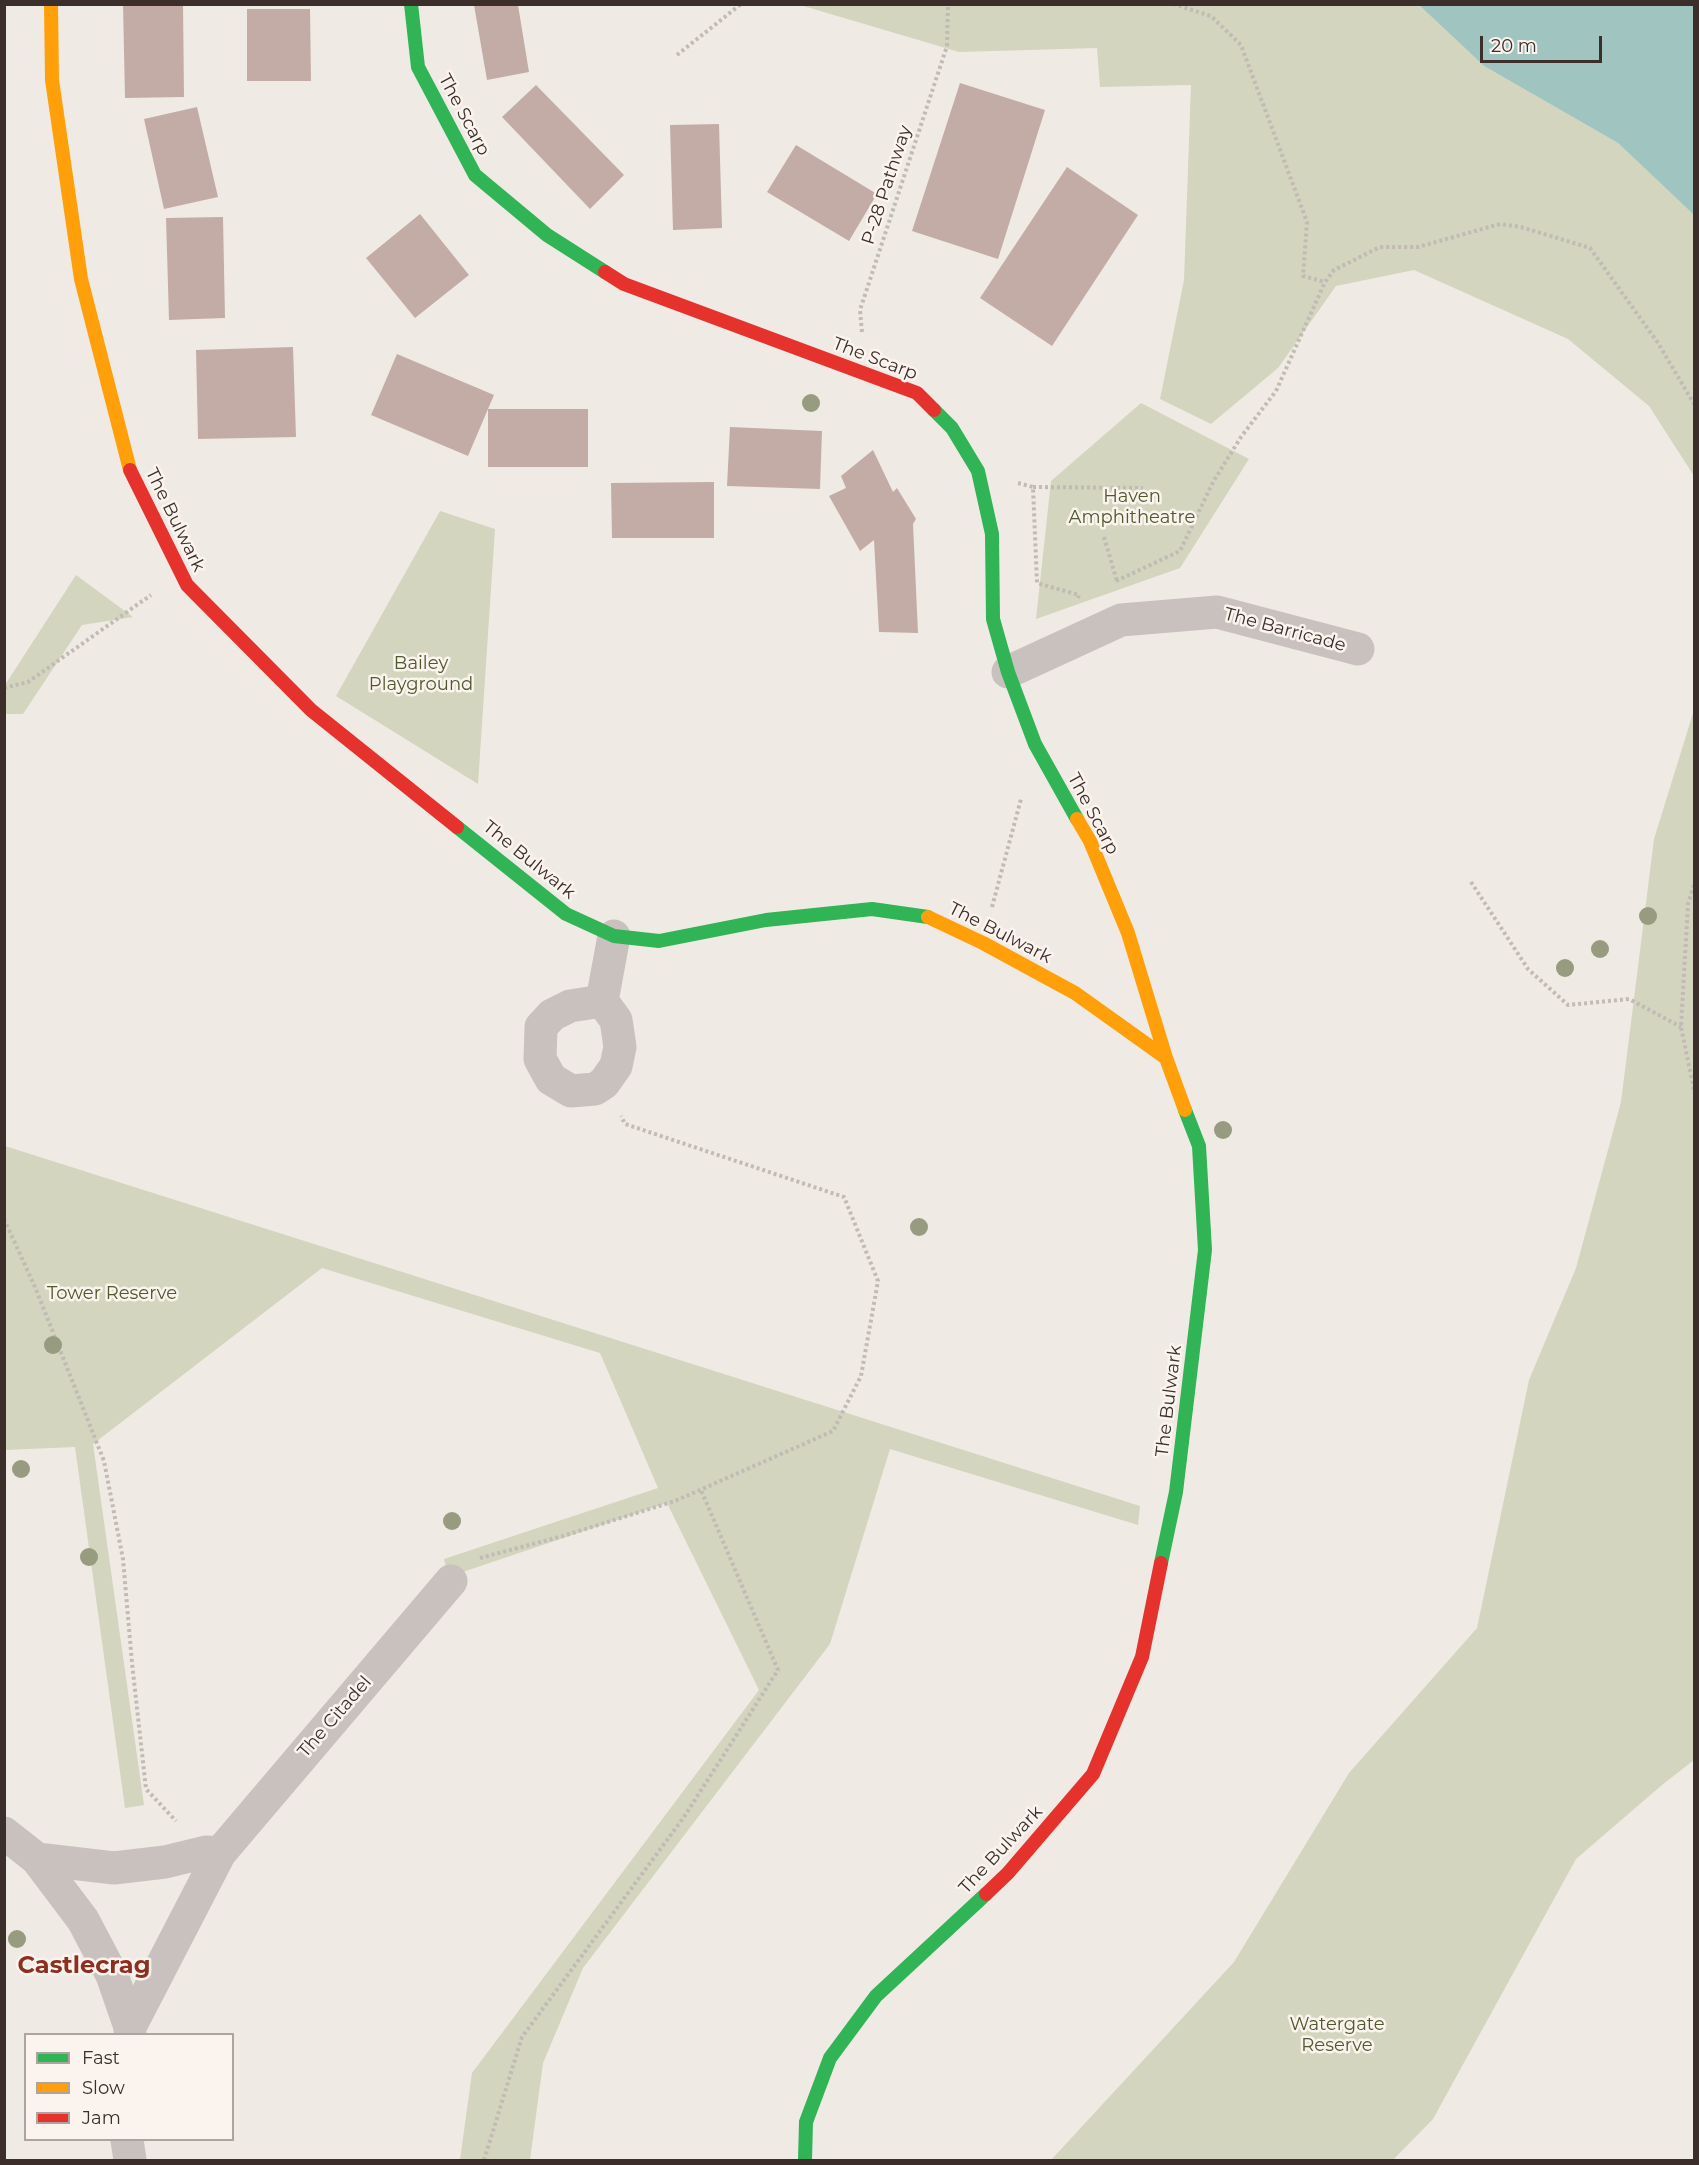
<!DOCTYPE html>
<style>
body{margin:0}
#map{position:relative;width:1699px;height:2165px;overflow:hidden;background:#f0eae4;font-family:Montserrat,sans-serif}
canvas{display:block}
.frame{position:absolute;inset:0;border:6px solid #3b2e2b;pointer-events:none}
.legend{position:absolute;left:24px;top:2033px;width:210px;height:108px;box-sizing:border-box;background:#fbf3ed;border:2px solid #aea49f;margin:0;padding:8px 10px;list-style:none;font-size:18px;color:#3b2e2b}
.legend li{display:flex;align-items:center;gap:12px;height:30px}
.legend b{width:30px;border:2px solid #aea49f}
.scale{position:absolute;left:1480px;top:36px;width:122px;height:27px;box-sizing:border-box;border:3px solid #3b2e2b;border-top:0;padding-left:8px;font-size:18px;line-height:21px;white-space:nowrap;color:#3b2e2b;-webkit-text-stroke:4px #fbf3ed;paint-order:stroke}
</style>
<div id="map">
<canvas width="1699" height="2165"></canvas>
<div class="frame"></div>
<ul class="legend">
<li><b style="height:8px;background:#30b455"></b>Fast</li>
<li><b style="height:8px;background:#ff9f0a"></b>Slow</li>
<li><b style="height:8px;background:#e5322d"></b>Jam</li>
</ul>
<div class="scale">20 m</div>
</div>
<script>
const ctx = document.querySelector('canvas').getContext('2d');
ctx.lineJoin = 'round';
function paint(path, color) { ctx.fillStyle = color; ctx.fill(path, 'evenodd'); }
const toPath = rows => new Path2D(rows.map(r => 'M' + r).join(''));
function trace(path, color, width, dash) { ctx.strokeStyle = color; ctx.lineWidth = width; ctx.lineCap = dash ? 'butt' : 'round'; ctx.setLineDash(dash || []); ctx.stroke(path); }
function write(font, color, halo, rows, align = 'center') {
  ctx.font = font + ' Montserrat,sans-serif'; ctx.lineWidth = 5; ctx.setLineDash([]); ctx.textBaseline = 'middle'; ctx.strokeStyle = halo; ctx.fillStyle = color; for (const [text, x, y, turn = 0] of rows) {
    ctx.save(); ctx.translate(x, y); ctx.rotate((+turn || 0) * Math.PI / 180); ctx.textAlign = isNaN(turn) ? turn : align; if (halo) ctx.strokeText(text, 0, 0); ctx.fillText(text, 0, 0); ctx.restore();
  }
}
paint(toPath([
 [800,5,1419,5,1484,66,1618,143,1694,215,1694,476,1649,406,1568,339,1414,270,1336,286,1278,368,1211,424,1160,399,1184,280,1191,85,1100,87,1097,48,959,52],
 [1141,403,1249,459,1180,568,1036,619,1051,481],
 [440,511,495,529,478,784,336,696],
 [76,575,133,617,82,625,23,714,5,714,5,685],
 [1694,710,1694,1760,1662,1785,1576,1859,1433,2119,1393,2160,1051,2160,1234,1962,1349,1773,1477,1628,1529,1380,1576,1268,1621,1102,1654,839],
 [5,1146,1140,1506,1138,1525,890,1449,830,1644,583,1968,543,2063,530,2160,460,2160,472,2073,759,1690,667,1503,448,1577,444,1559,658,1488,600,1353,322,1268,93,1444,144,1805,125,1808,75,1447,5,1450]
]), '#d3d5be');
paint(toPath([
 [1419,5,1694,5,1694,215,1618,143,1484,66]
]), '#a0c4bf');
paint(toPath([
 [123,4,183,4,184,97,125,98],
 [474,5,518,5,529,72,487,80],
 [247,9,310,9,311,81,247,81],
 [960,83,1045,110,998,259,912,231],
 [536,85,624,175,590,209,502,117],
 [197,107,218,197,164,209,144,119],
 [719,124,722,228,673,230,670,125],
 [796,145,877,194,849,241,767,192],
 [1067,167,1138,215,1052,346,980,298],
 [420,214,469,275,415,318,366,258],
 [223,217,225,318,169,320,166,218],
 [293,347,296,437,198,439,196,350],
 [397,354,494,395,468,456,371,415],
 [488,409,588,409,588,467,488,467],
 [730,427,822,431,820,489,727,486],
 [873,450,893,492,897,488,916,519,913,524,918,633,879,632,874,540,860,551,829,496,846,488,841,476],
 [714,482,714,538,612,538,611,483]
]), '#c4aca6');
trace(toPath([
 [1173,4,1211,16,1241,45,1307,222,1303,276,1325,282,1334,270,1380,247,1418,247,1500,224,1521,227,1590,248,1658,343,1694,404],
 [677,55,741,4],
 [862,332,860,310,947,46,948,4],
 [1018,483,1033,487,1037,583,1079,595,1078,598],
 [1033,487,1143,488],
 [1104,537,1117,581],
 [1116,581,1180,551,1213,482,1241,437,1276,391,1325,282],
 [4,688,28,682,151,595],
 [1471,882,1528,969,1568,1005,1629,999,1681,1027],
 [1694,885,1688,904,1681,1027,1694,1090],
 [992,907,1021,799],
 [4,1219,35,1287,104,1461,123,1559,132,1663,146,1789,176,1821],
 [480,1558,563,1536,675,1501,833,1431,861,1376,878,1281,844,1197,625,1124,621,1116],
 [484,2160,522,2037,684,1817,778,1670,701,1490]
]), '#c2bab5', 4, [3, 3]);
trace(toPath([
 [1008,672,1121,620,1217,612,1358,649],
 [602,1001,570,1006,552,1015,541,1027,540,1059,551,1079,571,1091,595,1089,604,1083,616,1066,620,1047,616,1020,602,1001,614,936],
 [4,1833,37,1859,114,1868,165,1862,206,1852,220,1853,451,1581],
 [37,1859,83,1920,112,1975,130,2027,130,2034],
 [130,2027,220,1853],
 [127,2140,130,2160]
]), '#c9c1bd', 33);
trace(toPath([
 [411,4,418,67,475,175,547,235,605,272],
 [934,410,952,428,978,471,992,534,993,619,1008,672,1035,744,1077,819],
 [457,827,566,914,614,936,659,941,766,920,872,909,928,917],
 [1161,1563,1176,1492,1205,1250,1199,1146,1185,1110],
 [805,2160,806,2122,830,2058,876,1996,986,1894]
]), '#30b455', 14);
trace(toPath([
 [51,4,52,80,81,279,130,470],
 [1077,819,1090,841,1128,933,1166,1058],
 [928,917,983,943,1075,993,1166,1058,1185,1110]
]), '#ff9f0a', 14);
trace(toPath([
 [605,272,624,284,917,393,934,410],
 [130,470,187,585,311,710,457,827],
 [986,1894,1008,1873,1093,1774,1142,1657,1161,1563]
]), '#e5322d', 14);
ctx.fillStyle = '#979b7f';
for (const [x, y] of [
 [811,403],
 [1648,916],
 [1600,949],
 [1565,968],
 [1223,1130],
 [919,1227],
 [53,1345],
 [21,1469],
 [452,1521],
 [89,1557],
 [17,1939]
]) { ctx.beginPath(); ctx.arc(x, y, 9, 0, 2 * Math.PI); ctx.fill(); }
write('18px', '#3b2e2b', '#fbf3ed', [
 ["The Scarp",464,115,62],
 ["P-28 Pathway",887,185,-72],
 ["The Scarp",875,359,21],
 ["The Bulwark",175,520,64],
 ["The Barricade",1285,630,15],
 ["The Scarp",1093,814,62],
 ["The Bulwark",529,860,39],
 ["The Bulwark",1000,933,27],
 ["The Bulwark",1169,1401,-83],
 ["The Citadel",335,1717,-49],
 ["The Bulwark",1001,1850,-47]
]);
write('18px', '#4e5a2d', '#fbf3ed', [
 ["Haven",1132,497],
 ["Amphitheatre",1132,518],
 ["Bailey",421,664],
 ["Playground",421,685],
 ["Tower Reserve",112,1294],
 ["Watergate",1337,2025],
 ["Reserve",1337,2046]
]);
write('bold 24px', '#8d2f20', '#fbf3ed', [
 ["Castlecrag",84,1966]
]);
</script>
